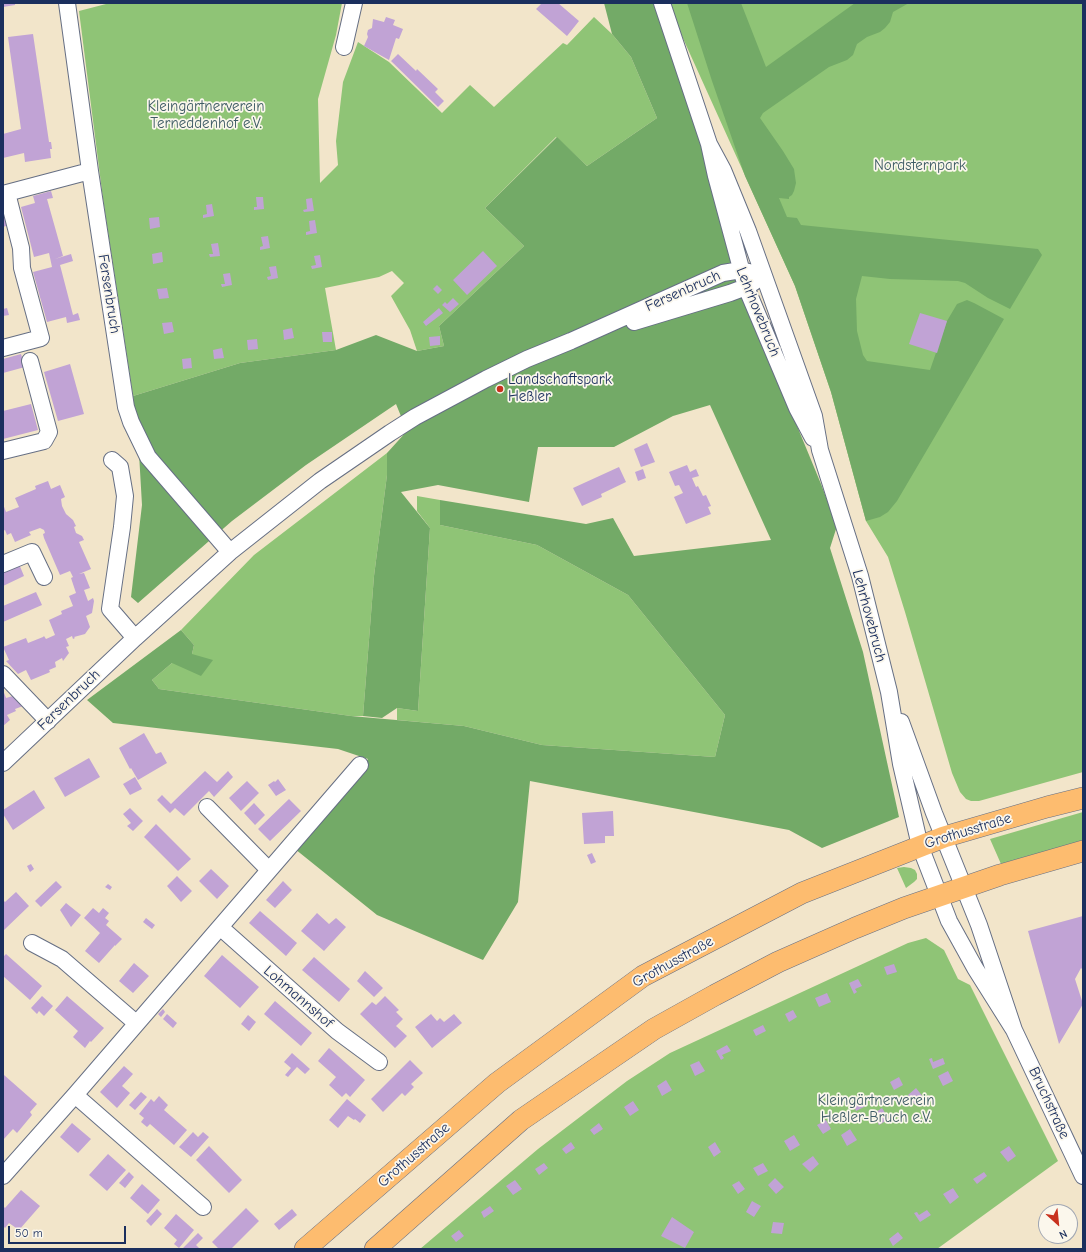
<!DOCTYPE html>
<meta charset="utf-8">
<style>
body{margin:0}
#map{position:relative;width:1086px;height:1252px;overflow:hidden;background:#f2e5ca;font-family:"Comic Neue",sans-serif}
canvas{display:block}
.frame{position:absolute;inset:0;border:4px solid #1b2f5e;pointer-events:none}
.north{position:absolute;left:1038px;top:1204px;width:40px;height:40px;box-sizing:border-box;background:#fbf7ec;border:1px solid #a1a7b3;border-radius:50%;rotate:153deg;font-size:11px;font-weight:700;line-height:16px;text-align:center;color:#1b2f5e}
.north::after{content:'';display:block;margin:auto;width:14px;height:18px;background:#c8321e;clip-path:polygon(50% 0,100% 100%,50% 72%,0 100%)}
.scale{position:absolute;left:8px;top:1226px;width:118px;height:18px;box-sizing:border-box;border:2px solid #1b2f5e;border-top:0;padding-left:5px;font-size:12px;line-height:14px;white-space:nowrap;color:#1b2f5e;-webkit-text-stroke:3px #fbf7ec;paint-order:stroke}
</style>
<div id="map">
<canvas width="1086" height="1252"></canvas>
<div class="frame"></div>
<div class="north">N</div>
<div class="scale">50 m</div>
</div>
<script>
const ctx = document.querySelector('canvas').getContext('2d');
ctx.lineJoin = 'round';
function paint(path, color) { ctx.fillStyle = color; ctx.fill(path, 'evenodd'); }
const toPath = rows => new Path2D(rows.map(r => 'M' + r).join(''));
function trace(path, color, width, dash) { ctx.strokeStyle = color; ctx.lineWidth = width; ctx.lineCap = dash ? 'butt' : 'round'; ctx.setLineDash(dash || []); ctx.stroke(path); }
function write(font, color, halo, rows, align = 'center') {
  ctx.font = font + ' "Comic Neue",sans-serif'; ctx.lineWidth = 3.5; ctx.setLineDash([]); ctx.textBaseline = 'middle'; ctx.strokeStyle = halo; ctx.fillStyle = color; for (const [text, x, y, turn = 0] of rows) {
    ctx.save(); ctx.translate(x, y); ctx.rotate((+turn || 0) * Math.PI / 180); ctx.textAlign = isNaN(turn) ? turn : align; if (halo) ctx.strokeText(text, 0, 0); ctx.fillText(text, 0, 0); ctx.restore();
  }
}
paint(toPath([
 [106,3,342,3,336,35,318,99,320,183,338,165,336,141,343,82,358,42,389,62,442,113,470,85,494,107,563,43,567,45,594,17,612,34,631,57,657,118,587,166,556,137,485,208,524,246,439,326,444,346,417,351,410,330,391,296,404,283,392,271,379,277,325,288,336,350,240,363,133,396,103,199,79,11,106,4],
 [667,3,1083,3,1083,772,979,801,971,801,966,799,960,792,952,773,905,612,888,557,866,521,831,392,795,286],
 [387,453,387,475,374,576,363,716,351,716,159,689,152,680,172,663,192,654,194,645,181,630,217,593,254,555],
 [417,496,440,500,440,525,537,545,628,595,725,715,715,757,542,745,464,726,397,720,397,708,418,711,430,528,417,511],
 [1083,812,1083,841,1001,864,990,839],
 [904,867,911,868,915,870,917,874,917,879,914,882,906,888,897,868],
 [926,938,944,950,958,979,970,985,1058,1161,937,1249,420,1249,538,1149,627,1081,670,1053,908,943]
]), '#8fc476');
paint(toPath([
 [604,3,654,3,790,409,821,484,837,526,830,548,863,652,899,817,822,848,789,830,530,781,518,902,483,960,377,915,295,849,368,759,338,749,113,723,87,700,181,630,194,645,192,654,213,660,201,676,172,663,152,680,159,689,351,716,464,726,542,745,715,757,725,715,628,595,537,545,440,525,440,500,586,524,613,518,634,556,771,540,710,405,673,416,614,447,538,447,529,502,438,485,401,492,430,528,418,711,397,708,382,718,363,716,374,576,387,475,387,453,407,431,396,404,306,465,232,521,138,603,131,597,142,505,138,436,133,396,240,363,336,350,376,335,417,351,444,346,439,326,524,246,485,208,557,137,587,166,657,118,631,57,612,34],
 [687,3,741,3,766,67,855,3,909,3,893,12,890,22,885,28,880,32,867,37,857,44,853,55,847,60,829,67,763,113,760,118,783,151,794,169,796,183,794,191,792,195,789,197,789,199,779,198,787,217,797,218,801,225,1038,249,1042,255,1010,309,988,298,965,283,958,281,890,279,862,276,856,299,857,331,863,355,867,361,930,370,947,321,957,304,967,300,974,303,1004,319,897,501,888,512,880,517,866,521,831,392,795,286,745,176,712,81]
]), '#73aa67');
paint(toPath([
 [3,3,15,3,15,5,3,7],
 [542,3,558,3,579,21,567,36,536,9],
 [386,17,395,20,393,25,403,29,399,39,396,38,389,60,364,46,368,37,367,34,368,30,372,28,373,19,384,22],
 [33,34,49,142,51,142,52,149,50,149,51,158,25,162,24,153,3,158,3,134,21,129,8,37],
 [398,54,416,71,417,69,438,89,435,92,444,101,438,107,391,61],
 [51,191,53,198,47,199,63,256,55,259,71,254,73,261,60,265,73,315,78,313,80,320,67,323,66,317,47,322,33,272,52,267,49,253,34,257,21,207,35,203,33,196],
 [256,197,263,197,264,209,254,210,254,207,257,207],
 [312,198,314,211,304,212,303,210,307,209,306,199],
 [212,204,214,216,203,218,203,215,207,214,206,205],
 [3,206,9,225,3,227],
 [159,217,160,227,150,229,149,218],
 [315,220,317,233,306,235,306,232,310,231,309,221],
 [268,236,270,248,260,250,260,247,263,246,261,237],
 [218,243,220,256,210,257,209,254,213,254,211,244],
 [483,251,497,266,467,295,453,280],
 [162,252,163,262,153,264,152,254],
 [320,255,322,267,312,269,311,266,316,265,314,256],
 [276,266,278,278,268,280,267,277,271,276,269,267],
 [230,273,232,285,222,287,221,284,225,284,223,274],
 [437,285,442,290,438,294,433,289],
 [167,288,169,298,159,299,157,289],
 [453,298,459,304,450,312,442,305,445,302,447,304],
 [7,308,9,315,3,316,3,309],
 [439,308,443,313,426,326,423,322],
 [920,313,947,321,937,353,909,344],
 [172,322,174,332,164,334,162,323],
 [292,328,294,338,284,340,283,330],
 [322,332,332,332,332,342,323,342],
 [440,336,440,345,430,346,429,337],
 [257,339,258,349,248,350,247,340],
 [222,348,224,358,214,359,213,350],
 [21,354,25,367,3,373,3,359],
 [191,358,192,368,183,369,182,359],
 [70,364,84,414,58,421,44,372],
 [31,404,38,430,3,439,3,411],
 [647,443,655,462,641,467,634,449],
 [687,465,690,472,696,469,699,476,692,478,696,487,698,486,703,496,706,495,711,506,708,507,711,514,686,524,674,497,683,493,679,485,675,486,669,472],
 [619,467,626,482,601,494,602,497,582,506,573,488],
 [643,469,646,478,638,481,635,472],
 [48,481,51,489,60,485,65,497,61,499,62,506,66,514,73,520,76,526,74,527,76,533,82,536,84,540,79,542,91,569,79,574,84,573,90,588,84,590,88,601,93,598,94,601,92,613,86,616,90,627,85,634,74,637,75,638,73,639,72,636,66,639,69,646,66,647,69,653,63,661,62,658,55,662,56,667,49,670,50,672,48,673,31,680,26,670,18,674,6,661,9,660,3,647,26,638,28,643,43,637,44,636,46,639,55,635,49,620,62,614,61,611,73,606,69,596,76,593,71,578,73,577,70,571,60,575,44,538,43,534,45,533,44,530,40,528,29,532,31,535,15,542,11,533,7,535,5,530,3,531,3,504,6,512,19,507,15,498,36,489,35,486],
 [19,564,24,576,3,586,3,570],
 [36,592,42,605,3,622,3,606],
 [3,690,6,698,13,696,23,706,15,709,16,711,7,715,10,720,3,726],
 [144,733,156,754,161,752,167,763,138,780,131,768,130,769,119,748],
 [89,758,100,777,65,797,54,778],
 [205,771,217,782,228,771,233,777,214,797,209,791,184,816,175,808,170,813,157,800,162,795,171,804],
 [135,777,142,789,130,795,123,784],
 [278,779,286,790,276,796,268,785,274,781,275,782],
 [247,781,259,793,241,811,229,798],
 [34,790,45,808,13,830,3,814,3,810],
 [289,799,301,811,270,841,258,829],
 [254,803,265,815,255,825,244,813],
 [130,808,143,821,133,831,127,826,131,823,123,814],
 [613,811,614,836,605,836,605,843,584,844,582,813],
 [156,824,191,859,178,871,144,837],
 [592,853,596,862,591,864,587,855],
 [31,864,34,869,30,872,27,866],
 [211,869,229,886,217,899,199,881],
 [177,876,192,891,181,902,167,886],
 [56,881,62,887,41,907,35,901],
 [283,881,292,890,275,908,266,900],
 [108,884,112,887,110,890,105,887],
 [16,892,29,906,3,931,3,900,5,902],
 [66,903,81,915,71,927,60,910],
 [93,908,99,913,103,908,109,913,105,918,109,921,106,925,122,939,115,946,115,945,99,963,85,951,100,933,84,918],
 [260,911,297,943,286,956,249,923],
 [317,913,329,924,336,918,346,927,324,951,301,931],
 [1083,916,1083,970,1081,968,1075,979,1083,1004,1059,1044,1028,931],
 [146,918,155,925,152,929,143,922],
 [6,954,42,986,30,1000,3,976,3,957],
 [222,955,259,987,240,1008,204,976],
 [314,957,350,989,339,1002,302,970],
 [134,963,149,976,133,993,119,981],
 [894,964,897,972,887,975,884,967],
 [365,971,383,988,374,997,357,981],
 [858,979,862,986,855,989,857,992,854,994,849,983],
 [827,993,831,1002,819,1007,815,998],
 [42,996,53,1006,44,1016,39,1011,37,1014,31,1008],
 [67,996,104,1028,91,1042,90,1041,85,1048,73,1037,78,1031,55,1010],
 [385,996,399,1010,396,1012,403,1019,396,1026,407,1036,395,1048,360,1014,372,1002,376,1005],
 [275,1001,312,1033,301,1046,264,1014],
 [163,1009,165,1012,161,1017,158,1014],
 [793,1010,797,1017,789,1022,785,1014],
 [167,1014,177,1023,173,1028,163,1019],
 [431,1014,437,1021,440,1018,444,1022,454,1014,462,1023,432,1048,415,1027],
 [248,1015,256,1022,249,1031,241,1024],
 [763,1025,766,1031,756,1036,753,1030],
 [727,1045,731,1051,722,1055,724,1058,721,1060,716,1051],
 [329,1048,365,1080,350,1097,346,1093,342,1097,329,1085,336,1077,318,1061],
 [292,1053,310,1069,305,1074,297,1067,288,1077,285,1075,291,1068,284,1062],
 [932,1058,933,1062,943,1058,945,1064,933,1069,929,1059],
 [410,1060,423,1073,411,1084,414,1087,405,1096,402,1093,383,1112,371,1099],
 [699,1061,705,1071,695,1076,690,1065],
 [124,1066,133,1074,122,1086,130,1093,117,1108,100,1092],
 [948,1071,953,1081,943,1086,938,1076],
 [4,1075,37,1104,30,1112,32,1115,17,1133,13,1129,3,1140,3,1076],
 [899,1077,903,1085,894,1090,890,1082],
 [666,1080,672,1090,662,1096,657,1086],
 [916,1088,924,1098,915,1105,908,1095],
 [141,1092,147,1097,135,1110,129,1105],
 [159,1096,168,1105,164,1110,187,1130,174,1145,150,1124,147,1127,141,1122,144,1118,139,1114,151,1099,154,1102],
 [861,1097,866,1106,856,1111,852,1102],
 [347,1099,366,1115,360,1123,355,1119,354,1120,348,1116,338,1128,329,1120],
 [633,1101,639,1110,630,1116,624,1107],
 [882,1108,889,1119,879,1125,873,1114],
 [826,1120,831,1129,823,1134,817,1125],
 [72,1123,91,1139,78,1153,60,1137],
 [599,1123,603,1129,594,1135,590,1130],
 [850,1129,857,1140,847,1146,841,1135],
 [193,1132,198,1137,203,1132,209,1137,191,1157,179,1147],
 [794,1135,800,1145,790,1151,784,1141],
 [571,1142,575,1148,566,1154,562,1149],
 [715,1142,721,1152,714,1157,708,1147],
 [209,1146,242,1180,229,1193,196,1160],
 [1009,1146,1016,1156,1008,1162,1000,1152],
 [108,1154,126,1170,107,1191,89,1175],
 [813,1156,819,1164,810,1172,802,1164],
 [544,1163,548,1168,539,1175,535,1169],
 [763,1163,768,1171,758,1176,753,1168],
 [129,1172,134,1177,125,1188,119,1183],
 [984,1172,987,1176,977,1184,973,1179],
 [775,1178,784,1187,776,1194,768,1185],
 [515,1180,522,1189,513,1195,506,1186],
 [739,1181,745,1189,738,1194,732,1185],
 [142,1184,160,1200,148,1214,130,1198],
 [953,1188,959,1197,950,1204,943,1194],
 [21,1190,40,1206,19,1230,9,1223,5,1228,3,1226,3,1206,5,1208],
 [752,1201,761,1206,754,1217,746,1212],
 [490,1206,494,1211,484,1218,481,1212],
 [246,1208,259,1221,231,1249,219,1249,212,1242],
 [157,1209,162,1214,151,1226,146,1221],
 [292,1209,297,1215,279,1230,274,1224],
 [927,1210,931,1215,920,1222,914,1213,917,1212,919,1215],
 [176,1214,194,1230,179,1248,174,1244,177,1240,164,1228],
 [672,1217,694,1232,685,1248,661,1236],
 [773,1222,784,1223,782,1234,771,1233],
 [459,1230,464,1236,456,1242,451,1236],
 [898,1232,903,1238,893,1246,889,1239],
 [198,1233,203,1238,196,1245,200,1249,184,1249,183,1248]
]), '#c1a3d5');
const minor = toPath([
 [67,3,90,171,126,407,131,422,148,457,230,552],
 [662,3,709,144,716,176,746,287,797,408,813,438],
 [344,47,354,3],
 [709,144,723,170,748,231,814,416,820,450,860,576,889,692,901,764,920,846,949,921,975,968,1014,1030],
 [3,194,90,171],
 [634,322,730,293,746,287,754,282],
 [3,348,41,338,22,268,21,248,7,193],
 [3,451,44,441,49,432,30,361],
 [112,460,120,467,125,496,122,527,110,609,135,638],
 [3,564,32,552,44,577],
 [3,674,48,721],
 [901,722,934,813,979,925,1014,1030,1083,1176],
 [3,763,135,638,230,552,320,481,390,433,415,417,486,379,527,359,571,341,723,273,741,270,764,276],
 [207,807,269,870],
 [220,927,337,1031,379,1062],
 [32,943,62,959,136,1023],
 [75,1095,203,1207],
 [3,1176,75,1095,360,765]
]);
const major = toPath([
 [305,1249,497,1083,643,976,802,893,944,837,1047,807,1083,798],
 [375,1249,521,1120,654,1029,715,995,778,962,855,928,904,908,1000,875,1083,851]
]);
trace(minor, '#666f84', 18);
trace(major, '#666f84', 22);
trace(minor, '#fff', 16);
trace(major, '#fdbc6f', 21);
for (const [x, y, r, color] of [
 [500,389,4,"#c8321e"]
]) { const dot = new Path2D(); dot.arc(x, y, r, 0, 2 * Math.PI); ctx.fillStyle = color; ctx.fill(dot); trace(dot, '#fbf7ec', 1.5); }
write('15px', '#3e5c65', '#fbf7ec', [
 ["Kleingärtnerverein",206,107],
 ["Terneddenhof e.V.",206,124],
 ["Nordsternpark",920,166],
 ["Kleingärtnerverein",876,1101],
 ["Heßler-Bruch e.V.",876,1118]
]);
write('15px', '#1b2f5e', '#fbf7ec', [
 ["Fersenbruch",683,291,-24],
 ["Fersenbruch",109,294,81],
 ["Lehrhovebruch",758,312,68],
 ["Lehrhovebruch",869,616,75],
 ["Fersenbruch",69,700,-44],
 ["Grothusstraße",968,831,-17],
 ["Grothusstraße",673,962,-29],
 ["Lohmannshof",298,997,41],
 ["Bruchstraße",1049,1103,65],
 ["Grothusstraße",414,1155,-41]
]);
write('15px', '#1b2f5e', '#fbf7ec', [
 ["Landschaftspark",508,380],
 ["Heßler",508,397]
], 'left');
</script>
